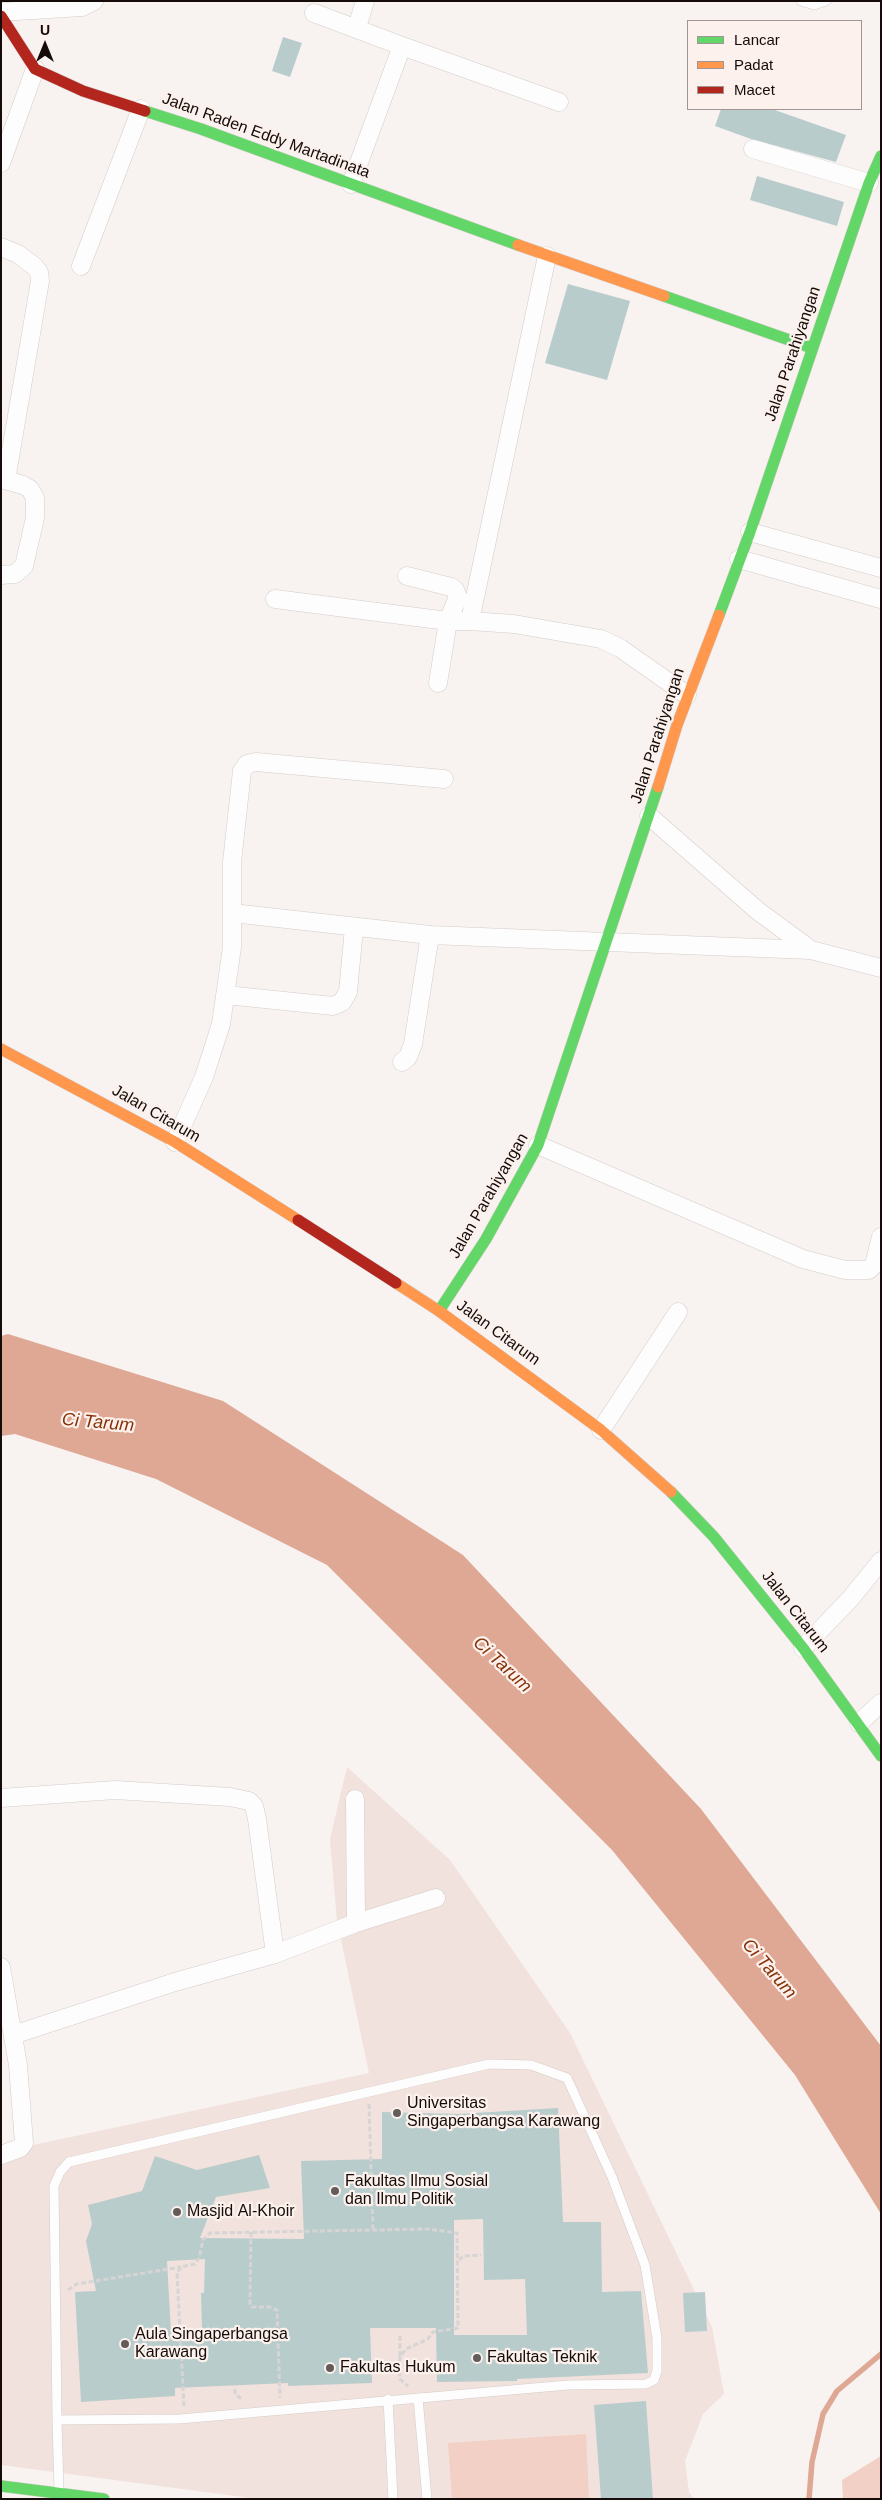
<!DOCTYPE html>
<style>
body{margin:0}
#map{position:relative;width:882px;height:2500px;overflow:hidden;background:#f8f2f0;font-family:Arial,sans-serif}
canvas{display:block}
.frame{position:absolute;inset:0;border:2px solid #150c09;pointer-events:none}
.legend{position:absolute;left:687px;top:20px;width:175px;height:90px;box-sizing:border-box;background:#fcf1ed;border:1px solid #a09592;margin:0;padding:6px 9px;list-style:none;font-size:15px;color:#150c09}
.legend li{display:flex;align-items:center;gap:10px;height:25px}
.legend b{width:25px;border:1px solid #a09592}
.north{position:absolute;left:20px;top:20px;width:50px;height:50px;-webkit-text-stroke:4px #fcf1ed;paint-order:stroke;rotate:0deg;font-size:14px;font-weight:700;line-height:20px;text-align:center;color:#150c09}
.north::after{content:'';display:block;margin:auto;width:18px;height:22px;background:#150c09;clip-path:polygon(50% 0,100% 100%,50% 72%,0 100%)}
</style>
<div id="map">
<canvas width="882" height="2500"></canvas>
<div class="frame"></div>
<ul class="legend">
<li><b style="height:6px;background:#63d668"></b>Lancar</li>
<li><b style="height:6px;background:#ff974d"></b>Padat</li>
<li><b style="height:6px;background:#b3261e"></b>Macet</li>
</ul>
<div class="north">U</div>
</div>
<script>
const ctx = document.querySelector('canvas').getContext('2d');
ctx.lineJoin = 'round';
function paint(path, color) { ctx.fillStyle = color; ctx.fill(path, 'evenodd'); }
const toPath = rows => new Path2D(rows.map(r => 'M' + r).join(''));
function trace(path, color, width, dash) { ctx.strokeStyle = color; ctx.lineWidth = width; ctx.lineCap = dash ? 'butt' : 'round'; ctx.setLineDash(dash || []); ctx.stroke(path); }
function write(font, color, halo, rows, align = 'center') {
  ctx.font = font + ' Arial,sans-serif'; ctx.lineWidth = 4.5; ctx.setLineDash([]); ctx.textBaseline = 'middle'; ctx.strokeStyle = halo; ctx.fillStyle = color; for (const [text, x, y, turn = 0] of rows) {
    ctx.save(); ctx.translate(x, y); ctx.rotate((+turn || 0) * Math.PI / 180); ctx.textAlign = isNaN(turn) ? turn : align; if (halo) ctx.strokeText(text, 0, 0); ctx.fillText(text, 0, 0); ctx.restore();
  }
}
paint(toPath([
 [347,1767,450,1860,570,2033,712,2327,724,2394,703,2414,685,2461,689,2492,694,2499,258,2499,1,2465,1,2152,369,2073,337,1921,330,1839]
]), '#f2e2dd');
paint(toPath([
 [586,2434,589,2499,452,2499,448,2443],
 [881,2456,881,2499,843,2499,842,2480]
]), '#f2d0c5');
paint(toPath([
 [8,1334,223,1401,463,1555,701,1809,881,2046,881,2214,795,2075,612,1850,327,1565,156,1479,15,1434,1,1436,1,1336]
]), '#dea894');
trace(toPath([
 [809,2499,812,2462,823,2414,837,2391,881,2354]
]), '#dea894', 5.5);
paint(toPath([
 [283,37,302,43,290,77,272,71],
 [721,109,772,109,846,135,836,162,751,139,715,126],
 [757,176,844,202,837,226,750,200],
 [568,284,630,301,607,380,545,363],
 [558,2108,563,2222,601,2222,602,2292,641,2291,648,2373,517,2379,517,2381,437,2382,436,2328,370,2328,372,2383,288,2386,288,2383,175,2388,175,2396,81,2402,75,2292,96,2291,86,2241,92,2224,88,2205,142,2191,155,2156,197,2170,259,2155,270,2188,216,2197,200,2238,304,2239,301,2161,382,2159,382,2112,458,2114],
 [483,2219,484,2280,525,2279,527,2335,454,2335,454,2220],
 [205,2259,204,2293,201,2293,202,2330,171,2332,167,2261],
 [705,2292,707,2331,685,2332,683,2293],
 [646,2401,653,2499,601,2499,594,2405]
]), '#b9cccc');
const lane = toPath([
 [801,1,814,5,826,1],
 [418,2398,427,2499],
 [388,2399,393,2499],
 [57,2420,180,2419,568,2385,646,2384,654,2380,657,2371,657,2338,645,2265,612,2177,567,2078,531,2065,489,2064,69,2162,60,2172,54,2186,57,2420,59,2491]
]);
const street = toPath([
 [1,12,82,7,94,1],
 [314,13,402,46,351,184],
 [357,27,365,1],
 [402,46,559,102],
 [753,149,869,183],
 [1,163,35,69],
 [1,247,18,254,34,266,39,272,40,281,6,480],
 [547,256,470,621,514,624,601,639,620,648,687,695],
 [81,266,141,109],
 [1,479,23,485,30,489,35,498,35,518,24,566,15,574,1,575],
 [750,532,881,568],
 [739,559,881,599],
 [407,576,451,587,455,590,458,597,448,621,438,683],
 [275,599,448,621,470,621],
 [649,816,758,911,811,950],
 [232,913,430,935,811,950,881,968],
 [226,995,333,1006,342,1002,348,992,354,928],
 [402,1062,408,1057,413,1044,430,935],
 [175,1142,204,1077,221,1024,232,947,232,862,242,771,247,764,256,762,444,779],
 [538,1145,803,1259,845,1270,869,1270,874,1265,881,1237],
 [601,1430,678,1312],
 [803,1648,850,1599,881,1561],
 [859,1723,881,1703],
 [1,1798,115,1790,230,1797,249,1801,254,1806,257,1819,275,1954],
 [355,1799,356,1923],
 [1,1967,18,2065,24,2143,20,2148,1,2155],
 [13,2035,175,1982,275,1954,356,1923,436,1898]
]);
const fast = toPath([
 [145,111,201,129,518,245],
 [664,296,812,348],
 [719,615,750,532,869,183,881,156],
 [439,1311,486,1239,538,1145,658,787],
 [671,1492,714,1537,803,1648,881,1756],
 [1,2486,104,2499]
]);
const slow = toPath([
 [518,245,664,296],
 [658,787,677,725,719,615],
 [1,1049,175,1142,298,1220],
 [396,1283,439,1311,601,1430,671,1492]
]);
const jam = toPath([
 [1,16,35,69,83,91,145,111],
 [298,1220,396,1283]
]);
trace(lane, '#d4ccc8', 10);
trace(street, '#d4ccc8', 19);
trace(fast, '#d4ccc8', 12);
trace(slow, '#d4ccc8', 12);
trace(jam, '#d4ccc8', 12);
trace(toPath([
 [369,2104,373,2231],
 [251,2232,250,2304,252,2307,269,2307,277,2310,280,2398],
 [459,2260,463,2256,481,2255],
 [68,2290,77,2284,181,2267],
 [400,2356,400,2335],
 [235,2389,235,2394,243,2400],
 [184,2406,177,2273,181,2267,195,2264,199,2258,203,2240,210,2233,428,2229,457,2233,458,2328,433,2332,428,2339,406,2349,400,2357,399,2365,400,2379,408,2386]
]), '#d6d4d4', 3, [5, 2.5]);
trace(lane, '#fefdfd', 9);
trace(street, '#fefdfd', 18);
trace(fast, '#63d668', 11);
trace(slow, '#ff974d', 11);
trace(jam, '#b3261e', 11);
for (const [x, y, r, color] of [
 [397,2113,5,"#645c5a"],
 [335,2191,5,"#645c5a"],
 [177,2212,5,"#645c5a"],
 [125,2344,5,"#645c5a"],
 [477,2358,5,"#645c5a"],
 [330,2368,5,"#645c5a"]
]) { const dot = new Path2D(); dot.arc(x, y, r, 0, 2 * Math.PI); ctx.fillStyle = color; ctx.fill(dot); trace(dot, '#fcf1ed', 2); }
write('16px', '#150c09', '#fcf1ed', [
 ["Jalan Raden Eddy Martadinata",266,136,20],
 ["Jalan Parahiyangan",793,354,-71],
 ["Jalan Parahiyangan",658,736,-72],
 ["Jalan Citarum",156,1114,30],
 ["Jalan Parahiyangan",489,1196,-60],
 ["Jalan Citarum",498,1333,36],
 ["Jalan Citarum",795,1612,52]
]);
write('16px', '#150c09', '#fcf1ed', [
 ["Universitas",407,2104],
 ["Singaperbangsa Karawang",407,2122],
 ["Fakultas Ilmu Sosial",345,2182],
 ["dan Ilmu Politik",345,2200],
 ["Masjid Al-Khoir",187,2212],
 ["Aula Singaperbangsa",135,2335],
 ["Karawang",135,2353],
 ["Fakultas Teknik",487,2358],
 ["Fakultas Hukum",340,2368]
], 'left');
write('italic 18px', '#883105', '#fcf1ed', [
 ["Ci Tarum",98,1423,5],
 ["Ci Tarum",502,1665,43],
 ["Ci Tarum",769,1969,49]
]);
</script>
